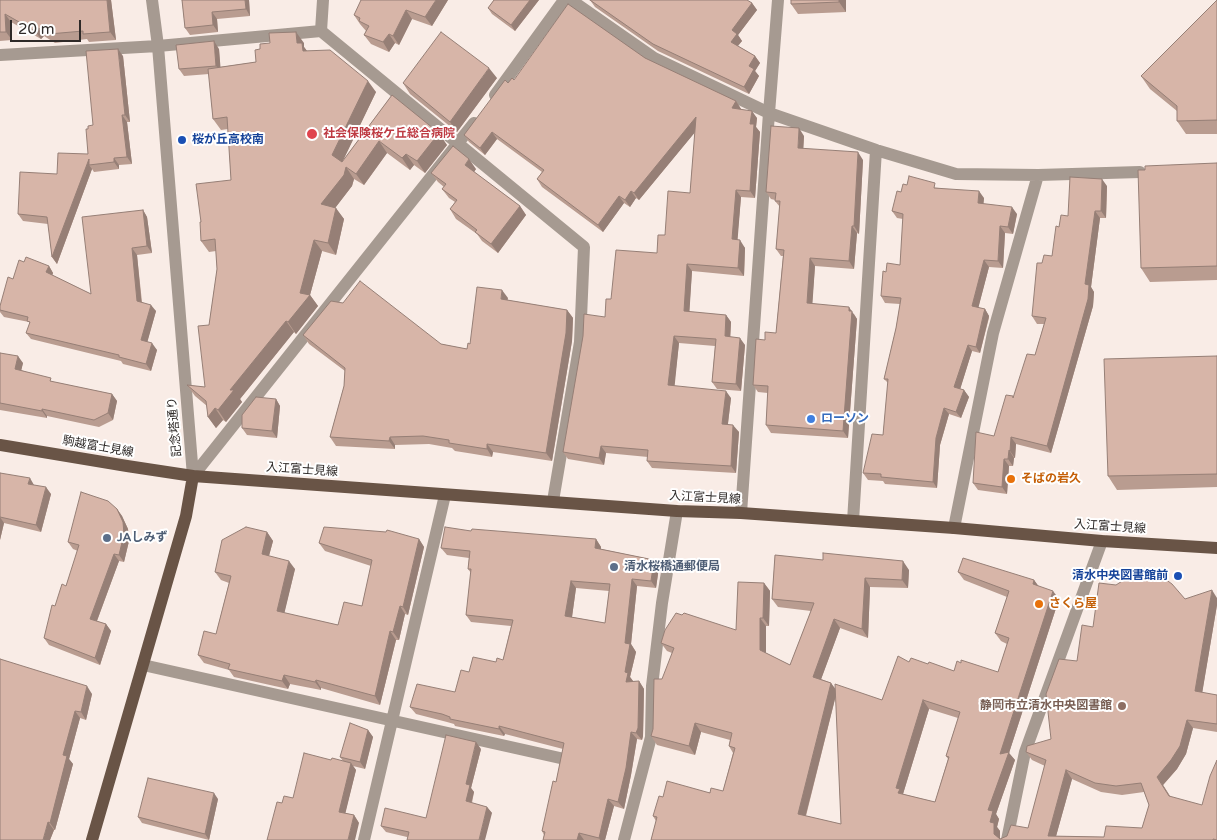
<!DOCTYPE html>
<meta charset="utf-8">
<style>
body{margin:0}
#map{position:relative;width:1217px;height:840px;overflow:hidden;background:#f9ece6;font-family:"Varela Round",sans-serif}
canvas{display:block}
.scale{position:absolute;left:10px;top:20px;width:71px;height:22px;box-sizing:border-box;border:2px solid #2f2a28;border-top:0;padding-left:6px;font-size:15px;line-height:18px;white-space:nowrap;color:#2f2a28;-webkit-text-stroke:4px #fff;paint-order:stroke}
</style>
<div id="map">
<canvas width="1217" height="840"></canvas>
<div class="scale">20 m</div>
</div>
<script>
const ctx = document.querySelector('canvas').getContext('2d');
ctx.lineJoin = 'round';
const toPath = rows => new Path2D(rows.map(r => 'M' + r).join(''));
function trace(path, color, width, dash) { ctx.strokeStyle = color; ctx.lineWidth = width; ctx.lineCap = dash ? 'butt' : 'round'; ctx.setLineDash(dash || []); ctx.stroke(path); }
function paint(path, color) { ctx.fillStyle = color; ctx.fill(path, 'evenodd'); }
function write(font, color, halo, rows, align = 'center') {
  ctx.font = font + ' "Varela Round","Noto Sans JP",sans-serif'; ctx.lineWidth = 4; ctx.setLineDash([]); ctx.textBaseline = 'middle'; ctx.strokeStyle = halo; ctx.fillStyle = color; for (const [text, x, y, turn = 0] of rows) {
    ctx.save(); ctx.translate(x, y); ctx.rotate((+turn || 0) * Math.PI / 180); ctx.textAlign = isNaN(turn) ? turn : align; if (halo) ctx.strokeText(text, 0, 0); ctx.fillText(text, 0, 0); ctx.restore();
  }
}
trace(toPath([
 [152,0,158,46,193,476],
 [571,0,654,58,769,113,876,150,956,174,1038,175,1140,172],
 [321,31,323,0],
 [0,55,158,46,321,31,584,247,580,342,553,501],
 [495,95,564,0],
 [193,476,474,123],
 [741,513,769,113,778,0],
 [853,521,876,150],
 [954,528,993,333,1038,175],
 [143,665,560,758],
 [364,840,445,495],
 [624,840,651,737,652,686,662,603,677,511],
 [1007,840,1025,752,1102,541]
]), '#a69a91', 12);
trace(toPath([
 [0,445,127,466,193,476,677,511,741,513,954,528,1102,541,1217,548],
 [92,840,186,516,193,476]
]), '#695446', 12);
paint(toPath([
 [0,0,111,0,116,40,89,42,87,39,55,43,44,36,41,39,11,22,12,40,0,41],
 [182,0,249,0,250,16,217,19,218,32,190,35,185,28],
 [448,0,432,26,412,19,399,45,395,43,389,52,371,44,364,35,366,31,360,24,354,15],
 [494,0,539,0,515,31,492,14,488,8],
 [590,0,752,3,757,10,738,35,742,41,738,46,755,56,760,63,755,71,759,76,749,94,658,51,595,7],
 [791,0,846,0,846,12,798,14,791,4],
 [1217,0,1217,134,1186,134,1177,121,1177,111,1150,89,1141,76],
 [304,43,304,47,307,51,376,92,342,162,392,95,447,145,425,173,414,165,410,170,387,153,364,185,354,179,352,186,335,208,344,219,336,255,322,251,310,295,318,306,296,334,294,332,240,399,242,402,226,422,223,420,216,428,208,417,207,406,195,396,187,385,205,387,209,325,217,269,216,251,209,252,201,241,201,222,231,180,228,129,221,130,213,119,209,74,184,76,179,69,219,49,220,67,256,62],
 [123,56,130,122,127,122,132,164,119,165,119,169,94,172,92,169,57,264,52,257,48,224,23,221,18,214,57,174,88,154,88,129,93,125],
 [645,58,736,101,741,109,757,118,756,127,760,132,755,198,741,197,737,240,745,248,744,276,692,271,689,312,726,315,731,322,730,337,745,345,741,391,717,389,712,382,715,346,679,343,674,386,731,398,728,424,739,432,736,473,652,468,647,461,648,457,606,453,604,465,568,459,563,452,605,317,611,299,657,253,665,235,690,193,695,132,639,200,636,198,630,207,624,203,603,232,542,187,537,179,542,172,497,139,485,155,469,142,464,135,508,83,514,80],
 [497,78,457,132,410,94,403,83],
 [804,136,803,149,863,160,859,234,857,233,854,269,815,266,812,303,854,314,857,319,848,438,771,433,766,425,768,393,758,392,753,385,765,340,776,333,783,256,781,256,776,249,780,207,775,201,775,200,771,199,766,192],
 [1217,163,1217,280,1150,282,1141,268,1145,170],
 [476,169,474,172,520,206,526,215,498,253,482,241,477,234,456,219,450,209,455,202,449,198,442,189,444,187,438,182,431,173],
 [907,185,939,188,984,198,983,204,1017,214,1013,234,1005,233,1003,268,989,267,978,308,985,309,989,316,989,318,980,353,972,351,960,389,964,390,969,397,961,418,949,414,940,445,937,488,885,484,883,481,868,480,863,473,883,435,888,383,884,379,896,328,900,304,885,303,881,296,886,272,900,265,903,219,897,218,892,211,901,192],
 [1107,186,1106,218,1100,218,1091,287,1094,292,1093,306,1051,453,1016,444,1015,458,1014,458,1013,466,1009,466,1007,494,978,490,973,483,994,436,1035,355,1044,324,1037,324,1032,316,1042,263,1052,256,1059,227,1068,216],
 [143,210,147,217,152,253,137,255,142,302,156,311,147,342,157,350,151,371,123,364,121,361,31,339,26,333,30,324,29,322,4,317,0,312,0,306,13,279,24,262,49,266,53,273,52,275,91,294],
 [508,298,507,300,567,310,573,318,572,341,552,461,493,452,492,457,474,454,455,451,452,448,429,444,395,445,395,449,336,446,330,437,344,386,345,371,309,344,303,335,441,344,467,349,470,344],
 [0,353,23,363,21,370,54,382,112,394,117,401,113,420,99,427,47,416,47,418,0,410],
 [1217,356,1217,487,1117,490,1108,476],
 [276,399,280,406,277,438,247,435,242,428],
 [0,473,34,485,51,494,41,532,4,523,0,540],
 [117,509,122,516,128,529,129,541,124,562,119,561,97,621,106,624,111,631,100,665,49,645,44,638,55,606,66,586,78,551,73,549,68,542],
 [471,531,596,539,601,547,601,549,654,560,659,567,656,588,637,586,631,644,636,652,630,677,633,681,633,682,639,681,644,689,643,736,642,740,637,739,631,775,624,809,614,806,605,840,543,840,544,835,542,831,556,782,563,749,505,734,504,736,455,726,454,724,447,722,416,714,410,707,455,692,469,672,503,660,511,626,471,622,466,615,471,573,468,569,469,558,447,555,441,548],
 [576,588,609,591,605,623,572,617],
 [267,532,273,541,269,556,295,569,284,613,338,625,362,606,371,566,325,551,319,543,419,539,424,547,408,615,405,614,399,640,396,640,380,705,321,688,321,690,290,684,288,689,234,677,229,670,204,663,198,655,216,634,229,583,221,580,215,572],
 [775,555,909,570,908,588,870,587,868,638,840,628,821,679,831,683,835,690,882,700,909,662,928,664,954,671,998,672,1007,644,1001,641,995,633,1007,597,964,580,958,572,1034,580,1038,586,1059,599,1009,753,1015,760,996,814,999,819,997,827,1000,831,1000,839,1028,828,1045,766,1032,760,1026,752,1051,739,1077,661,1093,627,1185,599,1217,598,1217,605,1202,693,1217,695,1217,732,1193,728,1186,754,1177,769,1163,785,1170,796,1217,840,651,840,656,821,653,816,663,797,723,791,733,753,729,746,730,740,701,732,695,755,657,745,651,736,672,653,667,651,661,643,736,630,764,583,770,591,769,626,766,626,766,653,790,665,811,611,778,607,772,599],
 [836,695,841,824,806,816],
 [929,709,958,718,946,756,948,759,935,802,903,794],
 [1072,779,1101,792,1122,795,1144,792,1149,805,1142,828,1104,837,1056,836],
 [0,659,92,694,86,720,80,718,69,759,73,764,55,830,54,830,50,840],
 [368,730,373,737,365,769,353,766,356,770,345,813,354,815,359,823,282,803,293,798,331,760,343,761,340,757],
 [481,749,471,788,474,792,472,803,487,807,492,813,407,837,386,832,381,826,426,818],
 [218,799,209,840,142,823,138,817]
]), '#b99c90');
paint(toPath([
 [107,0,111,0,116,40,110,32],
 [245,0,249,0,250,16,246,9],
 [436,0,448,0,432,26,425,17],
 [530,0,539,0,515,31,511,25],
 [839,0,846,0,846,12,839,2],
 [752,3,757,10,738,35,742,41,735,49,731,42,732,30],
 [406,10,412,19,399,45,393,36],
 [212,12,217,19,218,32,213,25],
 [5,14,11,22,12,40,6,32],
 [38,28,44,36,41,39,35,31],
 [296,32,304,43,304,47,310,55,311,63,297,43],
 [389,34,395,43,389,52,383,42],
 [214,41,219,49,221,73,216,66],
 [118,49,123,56,130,122,125,115],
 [755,56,760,63,755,71,759,76,749,94,744,87,749,66],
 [489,68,497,78,457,132,450,122],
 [368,81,376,92,340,167,332,155],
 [736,101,741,109,737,115,732,108],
 [752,111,757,118,756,127,760,132,755,198,750,191,750,124],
 [122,115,127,122,132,164,127,157],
 [696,117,701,125,639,200,634,193],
 [799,128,804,136,803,156,798,148],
 [492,132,497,139,485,155,480,148],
 [439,133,447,145,425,173,417,161],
 [379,141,387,153,364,185,356,174],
 [858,152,863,160,859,234,854,226],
 [406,154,414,165,410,170,402,158],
 [114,158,119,165,119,169,114,162],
 [89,159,89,165,92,169,57,264,52,257],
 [469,159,476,169,472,175,465,165],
 [346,167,354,179,352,186,329,216,321,204],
 [1102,179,1107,186,1106,218,1101,211],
 [736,190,741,197,737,247,732,239],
 [631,191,636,198,630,207,625,200],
 [979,191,984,198,983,210,978,203],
 [619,196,624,203,603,232,598,225],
 [520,206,526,215,498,253,491,244],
 [1012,207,1017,214,1013,234,1008,227],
 [336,208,344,219,336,255,328,243],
 [143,210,147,217,152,253,147,246],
 [1095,211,1100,218,1091,287,1094,292,1093,306,1051,453,1047,446,1085,284],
 [852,226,857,233,854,269,849,261],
 [1000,226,1005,233,1003,268,998,261],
 [314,240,322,251,310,295,318,306,296,334,288,322,300,293],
 [740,240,745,248,744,276,738,268],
 [132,248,137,255,142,308,137,301],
 [810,258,815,266,812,310,807,303],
 [984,260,989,267,977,313,972,306],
 [687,264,692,271,689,319,684,311],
 [49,266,53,273,51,279,46,272],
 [502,290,508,298,506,307,501,299],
 [151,305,156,311,146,347,141,340],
 [849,307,857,319,848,438,843,431],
 [985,309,989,316,980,353,976,347],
 [567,310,573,318,572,341,552,461,546,453],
 [726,315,731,322,730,344,725,336],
 [286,321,294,332,240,399,242,402,226,422,218,410,230,390],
 [674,336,679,343,674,392,668,385],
 [740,338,745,345,741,391,736,384],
 [152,343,157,350,151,371,146,364],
 [968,345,972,351,959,393,954,387],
 [18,356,23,363,20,376,15,369],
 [964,390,969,397,961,418,956,412],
 [726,391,731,398,727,431,722,424],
 [112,394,117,401,113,420,108,413],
 [276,399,280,406,277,438,272,431],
 [215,408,223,420,216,428,208,417],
 [944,408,949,414,940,445,937,488,933,482,936,438],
 [42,409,47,416,47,418,42,411],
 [733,425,739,432,736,473,731,466],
 [390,437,395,445,395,449,389,441],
 [1011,437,1016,444,1015,458,1010,451],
 [487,444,493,452,492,457,487,449],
 [601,446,606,453,604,465,599,458],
 [1009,450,1014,458,1013,466,1008,459],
 [1004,459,1009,466,1007,494,1002,487],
 [30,478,34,485,28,484],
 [46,487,51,494,41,532,36,525],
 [117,509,122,516,128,529,129,541,124,562,119,555],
 [0,517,4,523,0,540],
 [267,532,273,541,267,563,262,554],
 [419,539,424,547,408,615,403,607],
 [596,539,601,547,600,555,595,548],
 [114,554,119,561,95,626,90,619],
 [654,560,659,567,656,588,651,581],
 [289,561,295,569,283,619,277,611],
 [903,561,909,570,908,588,902,580],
 [865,578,870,587,868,638,862,629],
 [632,579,637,586,631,644,636,652,630,677,633,681,632,690,626,682,625,672,625,643],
 [1034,580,1040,588,1033,584],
 [571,581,576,588,571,624,565,616],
 [764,583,770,591,769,626,763,618],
 [1212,590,1217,598,1217,605,1201,700,1195,691],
 [1053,591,1059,599,1009,753,1015,760,996,814,999,819,997,827,1000,831,1000,840,994,834,990,822,988,810,1000,754],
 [400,606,405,614,399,640,393,632],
 [760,618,766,626,766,659,760,650],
 [834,619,840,628,819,685,813,677],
 [106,624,111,631,100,665,95,658],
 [390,631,396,640,380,705,375,696],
 [284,675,290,684,288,689,282,681],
 [316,680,321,688,321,690,315,682],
 [639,681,644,689,643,736,642,740,636,733],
 [831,683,837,691,804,822,798,814],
 [87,686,92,694,86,720,81,712],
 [923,700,929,709,903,794,898,793,896,788],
 [75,711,80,718,69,759,73,764,55,830,50,823,63,755],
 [1187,720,1193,728,1186,754,1177,769,1163,785,1175,804,1157,777],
 [695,723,701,732,695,755,689,746],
 [499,726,505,734,504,736,499,729],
 [368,730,373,737,365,769,360,762],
 [631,732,637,739,631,775,624,809,618,802],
 [476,742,481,749,471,788,474,792,470,808,466,801,466,784],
 [351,763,356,770,344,819,339,812],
 [1066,770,1072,779,1055,840,1048,836],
 [214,793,218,799,209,840,205,834],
 [608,799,614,806,605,840,600,840,599,838],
 [487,807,492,813,485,840,479,840],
 [354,815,359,823,355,840,348,840],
 [48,822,54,830,50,840,43,840],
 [579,833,584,840,577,840]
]), '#967f76');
const building = toPath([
 [0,0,107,0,110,32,83,34,83,31,49,34,38,28,35,31,5,14,6,32,0,32,0,0],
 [182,0,245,0,246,9,212,12,213,25,185,28,182,0],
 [361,0,436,0,425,17,406,10,393,36,389,34,383,42,364,35,369,26,359,21,360,18,354,15,361,0],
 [494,0,530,0,511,25,488,8,494,0],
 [590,0,747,0,752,3,732,30,737,34,731,42,755,56,749,66,754,69,744,87,653,44,590,0],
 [791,0,839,0,839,2,791,4,791,0],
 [1217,0,1217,120,1177,121,1177,106,1141,76,1217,0],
 [568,4,645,58,736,101,732,108,752,111,750,124,754,124,750,191,736,190,732,239,740,240,738,268,687,264,684,311,726,315,725,336,740,338,736,384,712,382,716,339,674,336,668,385,726,391,722,424,733,425,731,466,647,461,648,450,601,446,599,458,563,452,583,336,584,314,605,317,606,299,611,299,616,250,657,253,658,235,665,235,668,191,690,193,696,117,634,193,631,191,625,200,619,196,598,225,537,179,544,170,492,132,480,148,464,135,505,80,508,83,512,78,514,80,568,4],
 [296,32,297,43,302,43,303,51,330,50,368,81,332,155,342,162,392,95,439,133,417,161,406,154,402,158,379,141,356,174,346,167,344,175,321,204,336,208,328,243,314,240,300,293,310,295,288,322,286,321,230,390,234,390,218,410,215,408,208,417,206,401,187,385,205,387,198,326,209,325,217,269,215,239,201,241,200,222,201,222,196,184,231,180,227,117,213,119,208,69,256,62,255,50,260,49,260,44,270,43,269,33,296,32],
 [441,32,489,68,450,122,403,83,441,32],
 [214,41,216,66,179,69,176,45,214,41],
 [118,49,125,115,122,115,127,157,114,158,114,162,89,165,89,159,52,257,47,217,18,214,20,172,57,174,58,153,88,154,86,129,88,129,88,126,93,125,86,51,118,49],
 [771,126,799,128,798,148,858,152,854,226,852,226,849,261,810,258,807,303,849,307,849,311,852,311,843,431,766,425,768,386,753,385,756,339,765,340,765,332,776,333,784,250,776,249,780,201,775,201,776,193,766,192,771,126],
 [453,146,469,159,465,165,520,206,491,244,475,232,477,230,450,209,457,200,442,189,446,184,431,173,453,146],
 [1217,163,1217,266,1141,268,1138,170,1145,170,1145,166,1217,163],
 [909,176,935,183,934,188,979,191,978,203,1012,207,1008,227,1000,226,998,261,984,260,972,306,985,309,984,312,976,347,968,345,954,387,964,390,956,412,944,408,936,438,933,482,881,477,881,474,863,473,872,434,883,435,888,379,884,379,896,328,901,298,881,296,883,271,886,272,887,263,900,265,903,214,892,211,897,191,901,192,903,184,907,185,909,176],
 [1070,177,1102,179,1101,211,1095,211,1085,284,1089,285,1088,299,1047,446,1011,437,1010,451,1009,450,1008,459,1004,459,1002,487,973,483,976,432,994,436,1006,395,1013,396,1013,398,1027,354,1035,355,1046,318,1032,316,1037,263,1042,263,1044,255,1052,256,1056,226,1059,227,1061,215,1068,216,1070,177],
 [143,210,147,246,132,248,137,301,151,305,141,340,152,343,146,364,119,357,119,355,26,333,30,322,27,321,28,317,0,310,0,306,8,277,13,279,19,260,24,262,26,257,49,266,46,272,91,294,82,217,143,210],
 [360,281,441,344,467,349,468,343,470,344,477,287,502,290,501,299,567,310,566,333,546,453,487,444,487,449,449,443,449,440,423,436,390,437,389,441,330,437,344,386,345,368,303,335,331,301,343,303,360,281],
 [0,353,18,356,15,369,51,378,50,381,112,394,108,413,94,420,42,409,42,411,0,403,0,353],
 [1217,356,1217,474,1108,476,1104,359,1217,356],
 [256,397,276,399,272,431,242,428,242,415,256,397],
 [0,473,30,478,28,484,46,487,36,525,0,517,0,473],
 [81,492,108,501,117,509,123,522,124,534,119,555,114,554,90,619,106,624,95,658,44,638,52,605,55,606,62,584,66,586,79,545,68,542,81,492],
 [246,527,267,532,262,554,289,561,277,611,338,625,344,602,362,606,372,560,319,543,324,527,386,532,387,530,419,539,403,607,400,606,393,632,390,631,375,696,316,680,315,682,284,675,282,681,228,669,230,664,198,655,204,631,216,634,231,576,215,572,222,540,246,527],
 [445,527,471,531,472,529,596,539,595,548,654,560,651,581,632,579,625,643,630,644,625,672,628,673,626,682,639,681,638,728,636,733,631,732,626,768,618,802,608,799,599,838,579,833,577,840,543,840,545,832,542,831,553,781,556,782,564,743,499,726,499,729,450,719,450,717,442,714,410,707,417,684,455,692,461,670,469,672,473,657,496,662,497,658,503,660,513,620,466,615,471,569,468,569,470,551,441,548,445,527],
 [571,581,610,584,605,623,565,616,571,581],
 [823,553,903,561,902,580,865,578,862,629,834,619,813,677,831,683,798,814,841,824,835,684,882,700,898,656,909,662,911,658,928,664,929,662,954,671,957,661,961,663,961,660,998,672,1009,638,995,633,1009,591,958,572,963,558,1034,580,1033,584,1053,591,1000,754,1009,752,988,810,993,811,990,822,994,823,994,834,1000,839,1007,836,1011,825,1028,828,1046,760,1026,752,1027,746,1051,739,1046,694,1059,659,1077,661,1082,625,1093,627,1099,583,1116,585,1127,578,1145,575,1158,576,1165,579,1172,584,1185,599,1212,590,1195,691,1217,695,1217,724,1187,720,1180,746,1171,760,1157,777,1169,796,1202,805,1210,776,1217,760,1217,840,1213,839,1213,840,651,840,657,817,653,816,659,796,663,797,667,781,710,793,711,788,723,791,735,748,729,746,732,733,695,723,689,746,651,736,653,729,654,679,662,679,674,648,661,643,665,630,676,613,682,615,684,613,736,630,738,582,764,583,763,618,760,618,760,650,790,665,814,603,772,599,775,555,823,560,823,553],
 [923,700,960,712,946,756,949,757,935,802,898,793,900,789,896,788,923,700],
 [1066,770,1095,783,1116,786,1141,783,1149,805,1142,828,1106,826,1104,837,1048,836,1066,770],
 [0,659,87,686,81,712,75,711,63,755,67,756,50,823,48,822,43,840,0,840,0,659],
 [350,723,368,730,360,762,340,757,350,723],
 [446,735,476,742,466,784,470,785,466,801,487,807,479,840,407,840,409,832,381,826,385,808,426,818,446,735],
 [304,753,331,760,332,758,351,763,339,812,354,815,348,840,267,840,277,802,282,803,284,796,293,798,304,753],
 [148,778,214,793,205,834,138,817,148,778]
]);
paint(building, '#d7b5a8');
trace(building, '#967f76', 1);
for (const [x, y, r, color] of [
 [312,134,6,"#e0444e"],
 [182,140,5,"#1a4fb4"],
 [811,419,5,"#3f7fe0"],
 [1011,479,5,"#e8710a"],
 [107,538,5,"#5c6f8a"],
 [614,567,5,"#5c6f8a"],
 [1178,576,5,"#1a4fb4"],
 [1039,604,5,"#e8710a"],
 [1122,706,5,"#8d6e63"]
]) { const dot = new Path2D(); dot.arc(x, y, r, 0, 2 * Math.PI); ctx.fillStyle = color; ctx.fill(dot); trace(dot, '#fff', 2); }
write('bold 12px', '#be3a42', '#fff', [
 ["社会保険桜ケ丘総合病院",323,134]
], 'left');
write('bold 12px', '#164399', '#fff', [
 ["桜が丘高校南",192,140],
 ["清水中央図書館前",1168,576,"right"]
], 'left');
write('bold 12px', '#366cbe', '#fff', [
 ["ローソン",821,419]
], 'left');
write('12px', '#2f2a28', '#fff', [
 ["記念塔通り",175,427,-95],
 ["駒越富士見線",98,447,10],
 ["入江富士見線",302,470,4],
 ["入江富士見線",705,498,3],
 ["入江富士見線",1110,527,4]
]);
write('bold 12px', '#c56008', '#fff', [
 ["そばの岩久",1021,479],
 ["さくら屋",1049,604]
], 'left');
write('bold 12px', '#4e5e75', '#fff', [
 ["JAしみず",117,538],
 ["清水桜橋通郵便局",624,567]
], 'left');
write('bold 12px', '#785e54', '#fff', [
 ["静岡市立清水中央図書館",1112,706]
], 'right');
</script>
